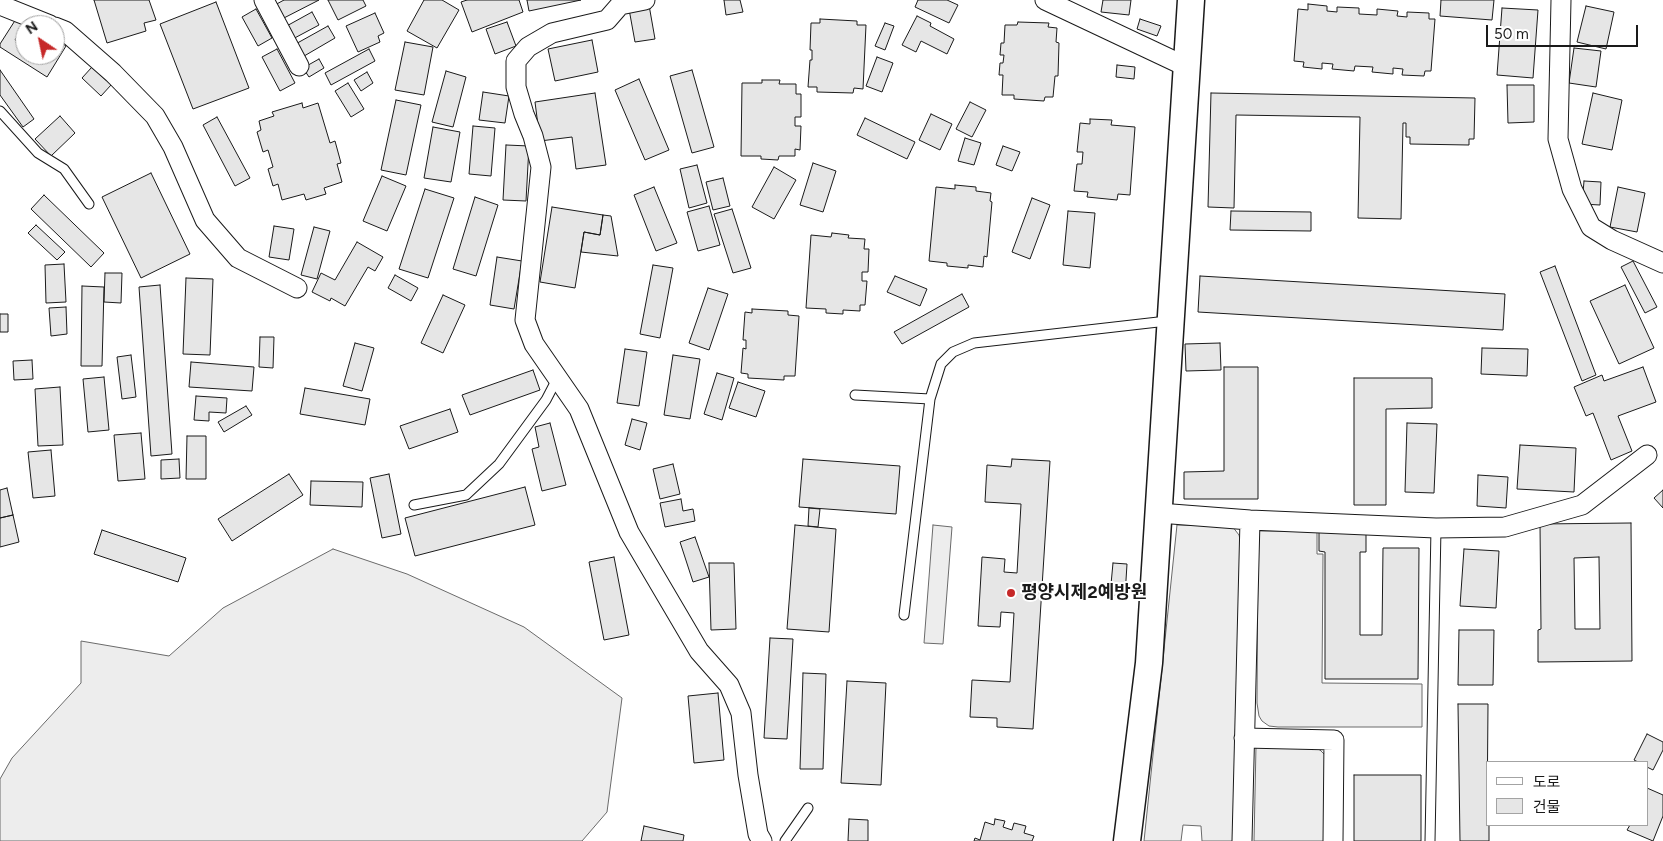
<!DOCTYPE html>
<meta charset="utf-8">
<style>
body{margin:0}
#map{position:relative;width:1663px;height:841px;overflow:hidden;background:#fff;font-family:Figtree,"Noto Sans KR",sans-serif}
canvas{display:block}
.legend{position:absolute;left:1486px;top:761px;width:162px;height:65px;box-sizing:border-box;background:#fff;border:1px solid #a3a3a3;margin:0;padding:6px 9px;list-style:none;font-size:15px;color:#1a1a1a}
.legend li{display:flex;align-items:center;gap:10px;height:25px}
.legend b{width:25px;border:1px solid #a3a3a3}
.north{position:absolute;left:15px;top:15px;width:50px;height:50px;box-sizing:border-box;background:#fff;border:1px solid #a3a3a3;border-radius:50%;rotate:326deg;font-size:14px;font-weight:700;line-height:20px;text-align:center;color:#1a1a1a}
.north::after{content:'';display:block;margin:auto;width:18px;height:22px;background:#c62828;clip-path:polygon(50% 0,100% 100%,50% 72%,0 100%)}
.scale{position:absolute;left:1486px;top:25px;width:152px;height:22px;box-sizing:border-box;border:2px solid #1a1a1a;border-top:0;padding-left:6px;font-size:15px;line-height:18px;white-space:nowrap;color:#1a1a1a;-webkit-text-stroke:4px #fff;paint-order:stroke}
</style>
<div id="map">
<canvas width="1663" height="841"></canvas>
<ul class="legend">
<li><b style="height:6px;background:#fff"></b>도로</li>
<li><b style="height:14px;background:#e6e6e6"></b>건물</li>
</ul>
<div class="north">N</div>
<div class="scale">50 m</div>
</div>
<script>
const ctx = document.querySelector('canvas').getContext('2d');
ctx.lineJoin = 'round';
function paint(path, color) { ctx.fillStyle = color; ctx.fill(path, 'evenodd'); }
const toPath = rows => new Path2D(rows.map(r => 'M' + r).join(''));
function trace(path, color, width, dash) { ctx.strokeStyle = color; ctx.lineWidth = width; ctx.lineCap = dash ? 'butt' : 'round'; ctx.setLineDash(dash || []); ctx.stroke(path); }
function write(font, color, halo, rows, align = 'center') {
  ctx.font = font + ' Figtree,"Noto Sans KR",sans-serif'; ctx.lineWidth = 4; ctx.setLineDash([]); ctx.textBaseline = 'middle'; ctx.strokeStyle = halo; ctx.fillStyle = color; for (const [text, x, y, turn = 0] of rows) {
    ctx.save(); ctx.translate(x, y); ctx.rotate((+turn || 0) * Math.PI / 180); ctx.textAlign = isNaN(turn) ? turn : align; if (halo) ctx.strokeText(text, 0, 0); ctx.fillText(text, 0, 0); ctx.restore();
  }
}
const built = toPath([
 [933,525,952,527,943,644,924,643,933,525],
 [1177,525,1232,526,1239,535,1242,547,1236,841,1202,841,1201,826,1183,825,1181,841,1144,841,1177,525],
 [1258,531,1317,531,1317,554,1323,554,1322,683,1422,684,1422,727,1278,727,1269,726,1262,721,1259,716,1257,703,1258,531],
 [333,549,407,574,524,627,622,698,607,812,582,841,0,841,0,779,12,758,81,683,81,641,169,656,223,608,333,549],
 [1256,746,1312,747,1320,750,1326,756,1326,841,1254,841,1256,746]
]);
paint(built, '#ededed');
trace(built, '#6a6a6a', 1);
const building = toPath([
 [94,0,149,0,156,20,144,23,146,31,107,43,94,0],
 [284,0,319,0,280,20,273,6,284,0],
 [328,0,363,0,366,6,338,20,328,0],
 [424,0,442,0,459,10,437,48,407,31,424,0],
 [467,0,519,0,523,12,472,32,461,2,467,0],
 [527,0,581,0,529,11,527,0],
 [724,0,740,0,743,12,726,15,724,0],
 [918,0,947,0,958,5,949,23,915,7,918,0],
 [1103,0,1131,0,1129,15,1101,12,1103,0],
 [1441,0,1494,0,1492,20,1440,16,1441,0],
 [216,2,249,88,193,109,160,24,216,2],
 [1308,4,1327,6,1327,11,1337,12,1337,7,1359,8,1359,14,1377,15,1377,9,1398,11,1397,16,1407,17,1407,12,1429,13,1429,19,1435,19,1431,71,1425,71,1424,76,1402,75,1403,69,1393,68,1393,74,1372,72,1373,67,1355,66,1354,71,1332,69,1333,64,1322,63,1322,69,1303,67,1304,62,1294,61,1298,9,1308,10,1308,4],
 [649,5,655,39,635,42,629,9,649,5],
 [1586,6,1614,12,1606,49,1577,42,1586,6],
 [1502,8,1538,10,1533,78,1497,75,1502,8],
 [256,9,272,38,258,46,242,17,256,9],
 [312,12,319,25,289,41,283,28,312,12],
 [375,13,384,33,378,36,380,42,358,52,346,26,375,13],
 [917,16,931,23,930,26,954,39,947,54,921,41,916,52,902,45,917,16],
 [16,19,25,24,15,40,25,47,25,55,37,55,42,58,43,55,55,55,55,39,66,46,47,77,0,47,0,44,16,19],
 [820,19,857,21,857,25,866,25,863,89,854,88,853,93,817,92,817,87,808,87,810,60,812,60,812,50,810,50,811,23,820,23,820,19],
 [1140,19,1161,26,1157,36,1137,29,1140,19],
 [507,22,516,46,495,54,486,29,507,22],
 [1018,22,1049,23,1048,27,1057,28,1056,42,1059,43,1058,76,1055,76,1053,97,1045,97,1044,101,1014,99,1014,95,1002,95,1003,75,999,75,1000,63,1003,63,1004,55,1000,55,1001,43,1004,43,1005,25,1017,25,1018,22],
 [885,23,894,26,885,50,875,46,885,23],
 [328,26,335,38,299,59,292,46,328,26],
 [592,40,598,72,555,81,548,49,592,40],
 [405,42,433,47,424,95,395,90,405,42],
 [1574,48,1601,51,1596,87,1569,83,1574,48],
 [277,49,295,83,280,91,262,57,277,49],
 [369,49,375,61,331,85,325,73,369,49],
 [877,57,893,63,882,92,866,86,877,57],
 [319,59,324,68,309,77,303,68,319,59],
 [1117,65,1135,67,1134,79,1116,77,1117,65],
 [92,67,111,85,101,96,82,78,92,67],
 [0,70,34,119,23,127,0,95,0,70],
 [692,70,714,147,692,153,670,76,692,70],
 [446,71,466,77,453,127,432,122,446,71],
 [367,72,373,83,361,91,354,80,367,72],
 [639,79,669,150,645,160,615,90,639,79],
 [762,80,780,80,779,84,796,84,796,94,801,94,801,117,795,117,795,126,801,126,800,150,795,149,795,156,779,156,778,160,761,159,761,156,741,156,742,83,762,83,762,80],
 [348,83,364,109,351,117,335,91,348,83],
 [1507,85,1534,85,1534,122,1508,123,1507,85],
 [483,92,509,96,505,123,479,120,483,92],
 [595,93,606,165,576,169,572,137,540,141,535,102,595,93],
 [1211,93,1475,98,1474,139,1469,139,1469,145,1410,144,1410,137,1406,137,1406,123,1403,123,1401,219,1358,218,1360,117,1236,115,1234,208,1208,207,1211,93],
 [1593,93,1622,100,1612,150,1582,144,1593,93],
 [396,100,421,105,406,175,381,170,396,100],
 [970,102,986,110,972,137,956,129,970,102],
 [302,103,303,108,318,103,330,143,335,141,341,163,337,164,342,182,324,188,326,194,306,200,304,194,282,200,278,184,273,186,268,169,273,167,268,150,263,152,257,132,261,130,259,121,274,116,272,112,302,103],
 [931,114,952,124,940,150,919,140,931,114],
 [60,116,75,133,51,156,35,139,60,116],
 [217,117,250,178,235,186,203,125,217,117],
 [865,118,915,142,907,159,857,135,865,118],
 [1090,119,1112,120,1111,125,1135,127,1130,195,1118,194,1117,200,1087,197,1088,192,1074,191,1077,164,1082,164,1083,152,1077,152,1080,123,1090,124,1090,119],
 [473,126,495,128,491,176,469,174,473,126],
 [433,127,460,132,451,182,424,178,433,127],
 [965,138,981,143,974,165,958,161,965,138],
 [506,145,529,146,526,201,503,200,506,145],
 [1003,146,1020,152,1012,171,996,165,1003,146],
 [813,163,836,171,823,212,800,205,813,163],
 [697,165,707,203,689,208,680,169,697,165],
 [774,167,796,180,774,219,752,207,774,167],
 [151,173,190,254,141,278,102,197,151,173],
 [382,176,406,186,387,231,363,221,382,176],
 [723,178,730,206,713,210,706,182,723,178],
 [1584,181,1601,182,1600,205,1582,204,1584,181],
 [955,185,976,187,976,191,991,193,990,201,992,202,987,257,984,256,983,267,968,265,968,268,947,266,947,263,929,261,936,187,955,189,955,185],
 [654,187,677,243,656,251,634,195,654,187],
 [1618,187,1645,193,1637,232,1610,227,1618,187],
 [425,189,454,198,428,278,399,269,425,189],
 [44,195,104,253,91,267,31,209,44,195],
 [475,197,498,205,476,276,453,269,475,197],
 [1032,198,1050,205,1030,259,1012,252,1032,198],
 [709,206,720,245,698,251,687,212,709,206],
 [552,207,603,215,600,235,584,232,575,288,540,282,552,207],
 [732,209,751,268,733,273,714,214,732,209],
 [1068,211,1095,213,1090,268,1063,265,1068,211],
 [1231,211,1311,212,1311,231,1230,230,1231,211],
 [603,215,611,216,618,256,581,252,584,232,600,235,603,215],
 [36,225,65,252,57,260,28,233,36,225],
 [274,226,294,229,289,260,269,257,274,226],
 [314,227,330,231,317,279,301,275,314,227],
 [832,233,849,235,848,238,865,239,864,249,869,249,868,272,862,272,862,281,867,281,865,305,860,305,860,311,843,310,843,314,826,313,826,309,806,308,811,235,831,237,832,233],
 [357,242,383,257,375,271,368,267,345,306,331,298,330,301,312,292,321,273,335,280,357,242],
 [497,257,522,261,514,309,490,305,497,257],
 [1633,261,1657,307,1645,313,1621,267,1633,261],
 [64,264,66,302,46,303,45,265,64,264],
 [653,265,673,268,660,338,640,334,653,265],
 [1555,266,1596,375,1582,381,1540,272,1555,266],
 [105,273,122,273,121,303,104,302,105,273],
 [395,275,418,288,411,301,388,288,395,275],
 [895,276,927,289,920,306,887,292,895,276],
 [1200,276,1505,294,1503,330,1198,312,1200,276],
 [186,278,213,279,210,355,183,354,186,278],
 [160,285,172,454,151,456,139,287,160,285],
 [1625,285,1654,348,1619,364,1590,301,1625,285],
 [82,286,104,287,102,366,81,366,82,286],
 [708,288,728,294,709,350,689,343,708,288],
 [962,294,969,307,902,344,894,332,962,294],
 [443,295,465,305,443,353,421,343,443,295],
 [66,307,67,334,51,336,49,308,66,307],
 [752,309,788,311,788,315,799,316,795,376,784,376,784,380,748,378,748,374,741,373,743,348,746,349,746,340,743,340,745,312,752,313,752,309],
 [0,314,8,314,8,332,0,332,0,314],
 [260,337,274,337,273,368,259,367,260,337],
 [355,343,374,348,362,391,343,386,355,343],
 [1220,343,1221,370,1186,371,1185,344,1220,343],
 [1482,348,1528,349,1527,376,1481,374,1482,348],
 [625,349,647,352,639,406,617,403,625,349],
 [131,355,136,397,122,399,117,357,131,355],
 [673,355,700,359,690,419,664,415,673,355],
 [32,360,33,379,14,380,13,361,32,360],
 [191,362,254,367,252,391,189,387,191,362],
 [1224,367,1258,367,1258,499,1184,499,1184,472,1224,471,1224,367],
 [1643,367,1656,402,1618,416,1632,451,1611,460,1593,413,1586,416,1574,387,1602,375,1604,381,1643,367],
 [533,370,540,390,470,415,462,395,533,370],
 [717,373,734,378,722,420,704,414,717,373],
 [104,377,109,430,88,432,83,379,104,377],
 [1354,378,1432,378,1432,408,1386,409,1386,505,1354,505,1354,378],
 [738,382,765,391,756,417,729,408,738,382],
 [60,387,63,445,38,446,35,389,60,387],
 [305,388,370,399,365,425,300,414,305,388],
 [196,396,227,398,226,413,209,412,209,421,194,420,196,396],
 [246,406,252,415,224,432,218,422,246,406],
 [450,409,458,432,409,449,400,426,450,409],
 [632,419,647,423,640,450,625,445,632,419],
 [550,423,566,485,542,491,532,449,539,447,535,427,550,423],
 [1407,423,1437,424,1434,493,1405,492,1407,423],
 [141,433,145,479,118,481,114,435,141,433],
 [187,436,206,436,206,479,186,479,187,436],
 [1520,445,1576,448,1574,492,1517,489,1520,445],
 [51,450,55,496,33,498,28,452,51,450],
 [179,459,180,478,161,479,161,460,179,459],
 [803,459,900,466,896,514,799,507,803,459],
 [1012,459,1050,461,1033,729,997,727,997,718,970,717,972,680,1010,682,1014,613,1001,612,1000,627,978,626,982,557,1005,559,1004,572,1017,573,1021,504,985,502,987,465,1011,467,1012,459],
 [673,464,680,494,660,499,653,469,673,464],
 [289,474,303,495,232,541,218,519,289,474],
 [389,474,401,534,382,538,370,478,389,474],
 [1478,475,1508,477,1506,508,1477,506,1478,475],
 [311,481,363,482,362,507,310,505,311,481],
 [525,487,535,525,415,556,405,518,525,487],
 [7,488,13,515,0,518,0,490,7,488],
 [1663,490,1663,508,1654,498,1663,490],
 [681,499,683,511,693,509,695,521,665,527,660,503,681,499],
 [809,508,820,509,818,527,808,526,809,508],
 [13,515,19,542,0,547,0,518,13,515],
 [1631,523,1632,661,1538,662,1538,630,1541,629,1540,524,1631,523],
 [1599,557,1600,629,1575,629,1574,558,1599,557],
 [795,525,836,529,829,632,787,629,795,525],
 [102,530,186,558,178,582,94,554,102,530],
 [1319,532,1366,532,1366,552,1360,552,1360,635,1382,635,1383,548,1419,548,1418,679,1325,679,1325,552,1319,551,1319,532],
 [695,537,709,577,693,582,680,542,695,537],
 [1464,549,1499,551,1496,608,1460,606,1464,549],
 [614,557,629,635,604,640,589,562,614,557],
 [709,563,734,563,736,629,711,630,709,563],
 [1113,563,1127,564,1125,596,1110,595,1113,563],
 [1459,630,1494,630,1493,685,1458,685,1459,630],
 [770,638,793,639,787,739,764,738,770,638],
 [803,673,826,674,823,769,800,769,803,673],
 [847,681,886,683,881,785,841,783,847,681],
 [718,693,724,760,694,763,688,696,718,693],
 [1458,704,1488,704,1487,825,1489,825,1489,841,1460,841,1458,704],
 [1647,734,1663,742,1663,750,1653,770,1647,767,1647,762,1638,762,1634,760,1647,734],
 [1354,775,1421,775,1421,841,1354,841,1354,775],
 [1647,788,1663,795,1663,816,1653,841,1627,830,1630,825,1647,825,1647,788],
 [849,819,868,820,868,841,848,841,849,819],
 [995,819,1005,821,1003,827,1012,830,1014,823,1026,826,1024,833,1034,836,1032,841,974,841,975,838,980,840,985,822,994,825,995,819],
 [644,826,684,835,683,841,641,841,644,826]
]);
paint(building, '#e6e6e6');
trace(building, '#1a1a1a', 1);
const lane = toPath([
 [0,111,38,153,64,169,89,204],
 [855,395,930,399],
 [414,505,466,495,499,464,546,400,558,377],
 [904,615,930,399,941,364,953,352,974,343,1167,321],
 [785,841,808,808],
 [1430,841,1436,528]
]);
const street = toPath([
 [264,0,299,66],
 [645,0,620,5,607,20,552,33,528,47,516,61,516,87,524,114,533,136,541,167,525,320,534,344,579,409,629,532,699,651,729,685,741,713,748,775,758,834,762,841],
 [1045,0,1187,67],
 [1561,0,1558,139,1572,189,1591,227,1612,240,1663,263],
 [0,5,50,25],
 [55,27,65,31,113,73,155,116,173,147,205,220,238,258,297,288],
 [1159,513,1250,520,1436,528,1505,527,1582,505,1647,455],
 [1244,738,1334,740,1333,841],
 [1242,841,1250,520]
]);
const secondary = toPath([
 [1127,841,1149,663,1191,0]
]);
trace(lane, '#1a1a1a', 11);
trace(street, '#1a1a1a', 21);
trace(secondary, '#1a1a1a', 29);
trace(lane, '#fff', 9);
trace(street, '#fff', 19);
trace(secondary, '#fff', 26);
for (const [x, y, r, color] of [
 [1011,593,5,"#c62828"]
]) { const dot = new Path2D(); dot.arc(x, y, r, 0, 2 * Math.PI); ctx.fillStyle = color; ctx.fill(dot); trace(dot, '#fff', 2); }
write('bold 18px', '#1a1a1a', '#fff', [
 ["평양시제2예방원",1021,593]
], 'left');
</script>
